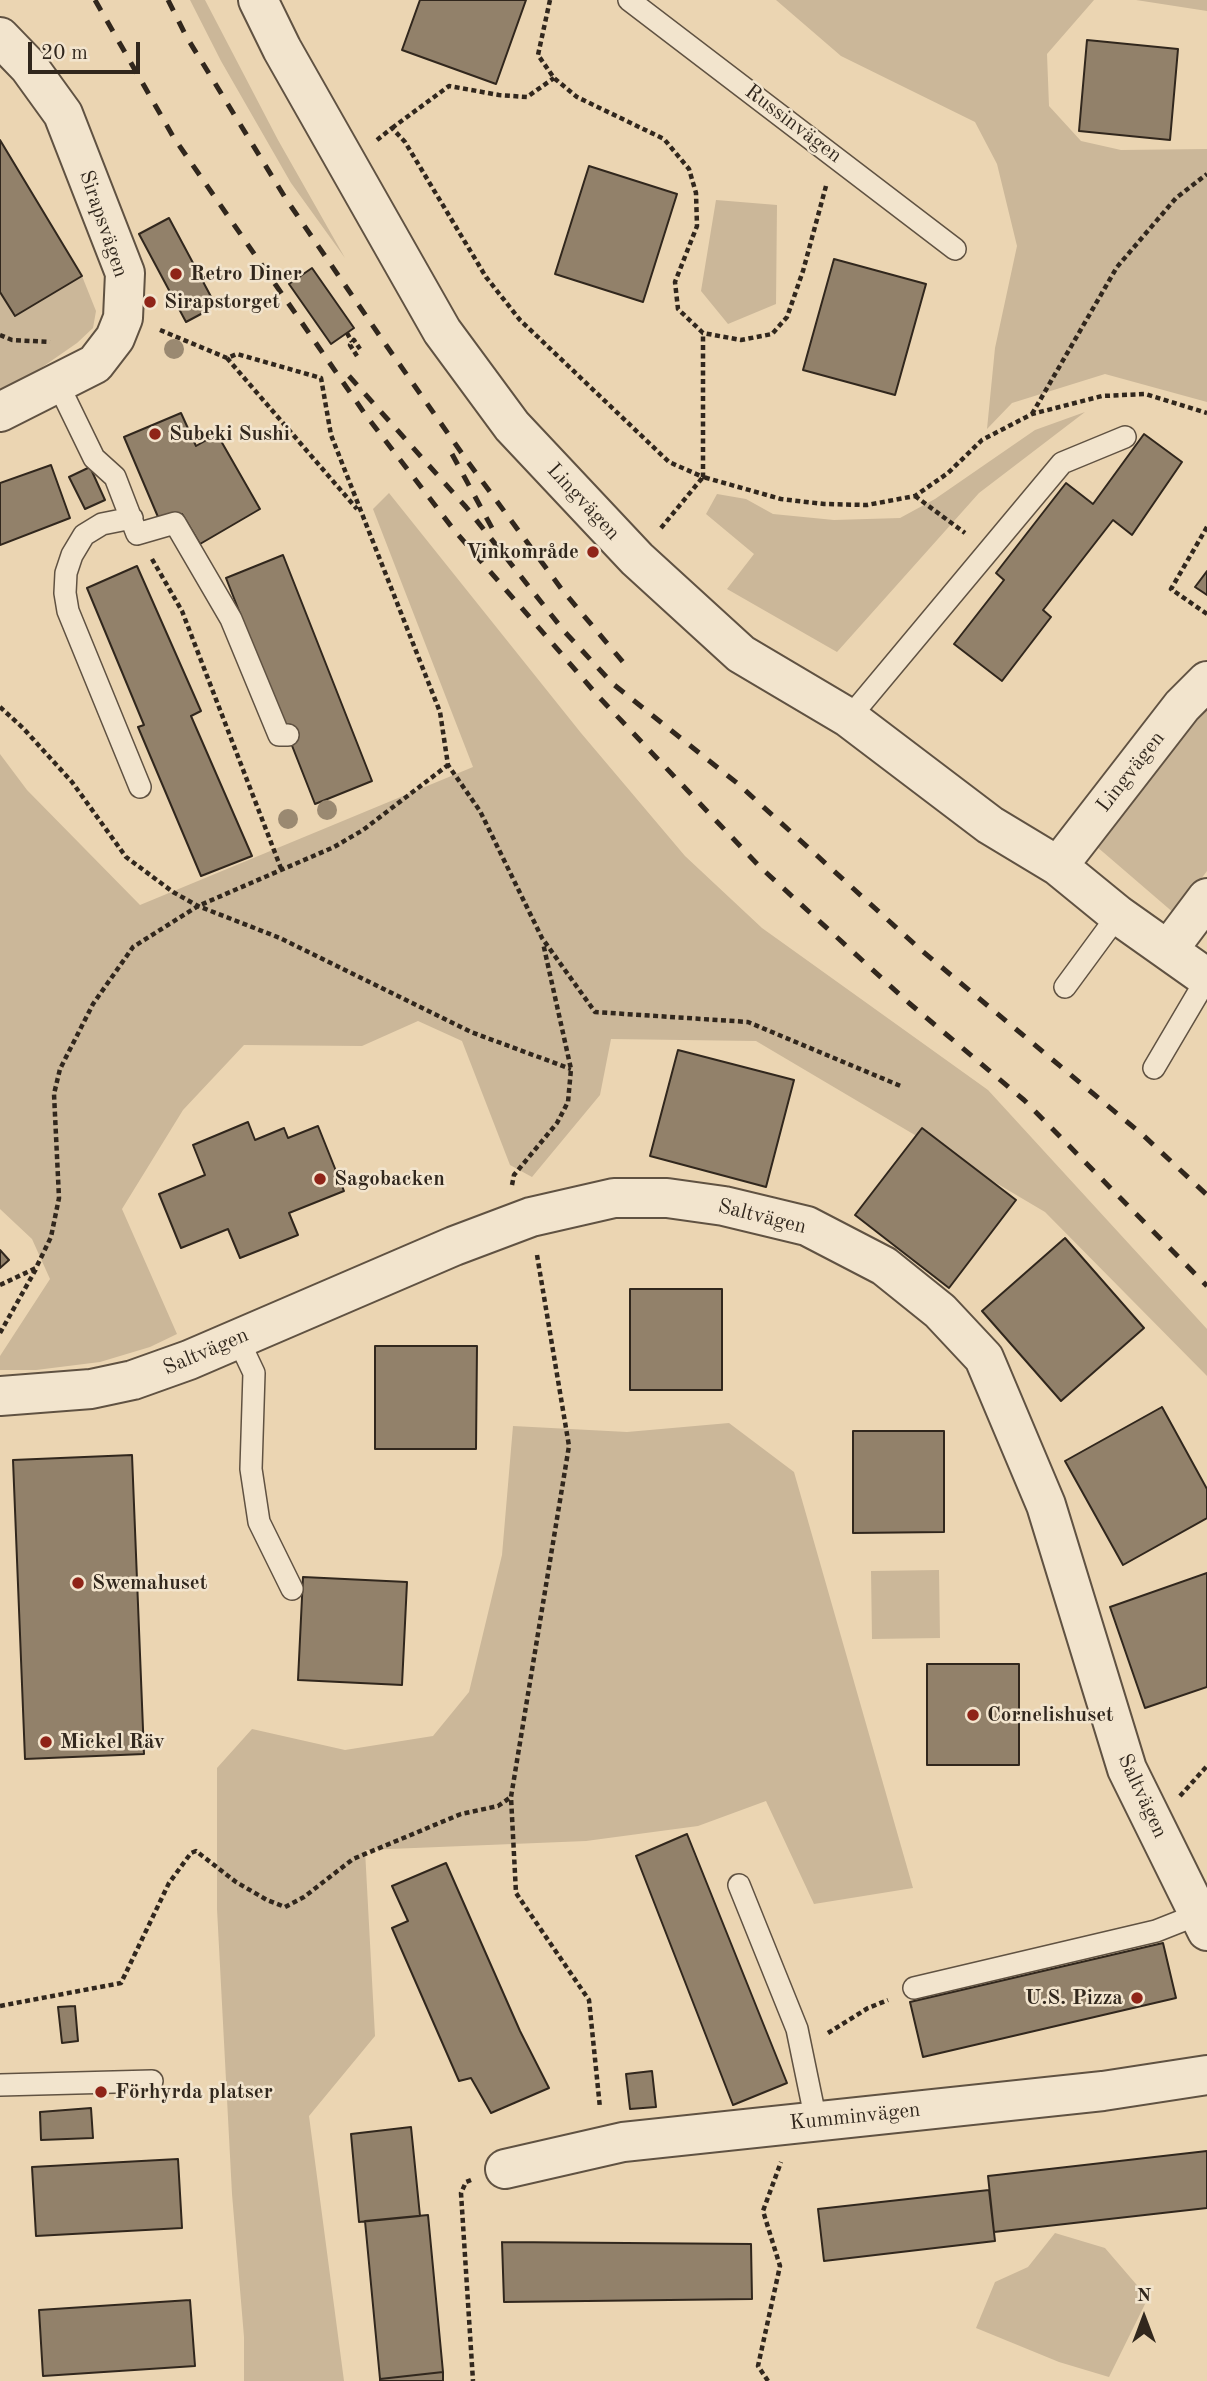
<!DOCTYPE html>
<meta charset="utf-8">
<style>
body{margin:0}
#map{position:relative;width:1207px;height:2381px;overflow:hidden;background:#ebd5b2;font-family:"Old Standard TT",serif}
canvas{display:block}
.north{position:absolute;left:1109px;top:2283px;width:70px;height:70px;-webkit-text-stroke:5px #f2e4cd;paint-order:stroke;rotate:0deg;font-size:19px;font-weight:700;line-height:28px;text-align:center;color:#31271d}
.north::after{content:'';display:block;margin:auto;width:24px;height:32px;background:#31271d;clip-path:polygon(50% 0,100% 100%,50% 72%,0 100%)}
.scale{position:absolute;left:28px;top:42px;width:112px;height:32px;box-sizing:border-box;border:4px solid #31271d;border-top:0;padding-left:9px;font-size:21px;line-height:24px;white-space:nowrap;color:#31271d;-webkit-text-stroke:5px #f2e4cd;paint-order:stroke}
</style>
<div id="map">
<canvas width="1207" height="2381"></canvas>
<div class="north">N</div>
<div class="scale">20 m</div>
</div>
<script>
const ctx = document.querySelector('canvas').getContext('2d');
ctx.lineJoin = 'round';
function paint(path, color) { ctx.fillStyle = color; ctx.fill(path, 'evenodd'); }
const toPath = rows => new Path2D(rows.map(r => 'M' + r).join(''));
function trace(path, color, width, dash) { ctx.strokeStyle = color; ctx.lineWidth = width; ctx.lineCap = dash ? 'butt' : 'round'; ctx.setLineDash(dash || []); ctx.stroke(path); }
function write(font, color, halo, rows, align = 'center') {
  ctx.font = font + ' "Old Standard TT",serif'; ctx.lineWidth = 5; ctx.setLineDash([]); ctx.textBaseline = 'middle'; ctx.strokeStyle = halo; ctx.fillStyle = color; for (const [text, x, y, turn = 0] of rows) {
    ctx.save(); ctx.translate(x, y); ctx.rotate((+turn || 0) * Math.PI / 180); ctx.textAlign = isNaN(turn) ? turn : align; if (halo) ctx.strokeText(text, 0, 0); ctx.fillText(text, 0, 0); ctx.restore();
  }
}
paint(toPath([
 [190,0,205,0,278,140,345,258,291,183,221,61],
 [776,0,1094,0,1047,54,1049,106,1081,141,1121,150,1207,149,1207,402,1105,374,1012,403,987,429,995,348,1017,246,997,164,975,122,841,56],
 [1136,0,1207,0,1207,11],
 [716,200,777,205,776,304,728,324,701,291],
 [82,276,96,311,93,328,77,343,41,368,0,391,0,292,15,316],
 [1085,412,979,493,837,652,727,589,754,554,706,514,717,494,746,499,773,514,834,520,900,518,935,499,1035,430],
 [389,493,581,733,685,856,762,928,988,1090,1207,1329,1207,1376,1045,1212,756,1041,611,1039,600,1095,532,1177,510,1165,462,1041,418,1021,362,1046,244,1045,183,1110,122,1209,177,1334,150,1347,100,1362,36,1370,0,1370,0,1356,50,1279,32,1239,0,1209,0,754,27,790,140,905,473,767,373,509],
 [1207,695,1207,871,1175,914,1096,846],
 [729,1423,794,1472,913,1888,814,1904,766,1801,698,1826,586,1841,365,1850,375,2036,309,2116,344,2381,244,2381,244,2337,232,2194,217,1909,217,1768,252,1729,345,1750,433,1736,469,1692,502,1555,513,1426,627,1432],
 [939,1570,940,1638,872,1639,871,1571],
 [1055,2233,1105,2248,1148,2298,1109,2377,1059,2362,976,2328,995,2282,1028,2267]
]), '#cbb799');
const building = toPath([
 [420,0,526,0,496,84,402,50,420,0],
 [1087,40,1178,49,1170,140,1079,131,1087,40],
 [0,140,82,276,15,316,0,292,0,140],
 [589,166,677,194,643,302,555,274,589,166],
 [169,218,216,306,186,322,139,234,169,218],
 [834,259,926,284,895,395,803,370,834,259],
 [312,268,354,328,331,344,289,284,312,268],
 [181,413,196,446,217,434,260,509,200,544,182,514,161,524,124,437,181,413],
 [1144,434,1182,462,1132,535,1113,520,1043,610,1051,617,1002,681,954,644,1004,580,996,573,1066,483,1093,504,1144,434],
 [51,465,70,518,0,545,0,483,51,465],
 [90,467,105,500,85,509,69,477,90,467],
 [283,555,372,781,315,804,226,578,283,555],
 [137,566,201,711,191,716,252,856,201,876,138,727,144,725,87,588,137,566],
 [1207,571,1207,595,1195,587,1207,571],
 [678,1050,794,1080,766,1187,650,1156,678,1050],
 [248,1122,255,1140,284,1128,288,1138,318,1126,344,1191,289,1213,298,1235,240,1258,228,1229,181,1248,159,1194,205,1175,193,1145,248,1122],
 [922,1128,1016,1200,949,1288,855,1215,922,1128],
 [1065,1238,1144,1328,1061,1401,982,1311,1065,1238],
 [0,1250,9,1260,0,1268,0,1250],
 [630,1289,722,1289,722,1390,630,1390,630,1289],
 [375,1346,477,1346,476,1449,375,1449,375,1346],
 [1162,1407,1207,1489,1207,1518,1123,1565,1065,1461,1162,1407],
 [853,1431,944,1431,944,1532,853,1533,853,1431],
 [132,1455,144,1754,25,1759,13,1460,132,1455],
 [1207,1573,1207,1687,1145,1708,1110,1607,1207,1573],
 [303,1577,407,1582,402,1685,298,1680,303,1577],
 [927,1664,1019,1664,1019,1765,927,1765,927,1664],
 [687,1834,787,2083,733,2105,636,1856,687,1834],
 [446,1863,520,2031,549,2088,491,2113,471,2078,459,2081,392,1928,408,1921,392,1886,446,1863],
 [1163,1943,1176,1998,923,2057,910,2002,1163,1943],
 [75,2006,78,2041,62,2043,58,2007,75,2006],
 [652,2071,656,2107,630,2109,626,2074,652,2071],
 [91,2108,93,2138,41,2140,40,2112,91,2108],
 [411,2127,420,2216,359,2222,351,2134,411,2127],
 [1207,2151,1207,2208,994,2232,988,2176,1207,2151],
 [178,2159,182,2228,36,2236,32,2167,178,2159],
 [989,2190,995,2241,824,2261,818,2209,989,2190],
 [428,2215,443,2372,380,2379,365,2221,428,2215],
 [502,2242,751,2244,752,2299,504,2302,502,2242],
 [190,2300,195,2366,43,2376,39,2310,190,2300],
 [443,2372,443,2381,380,2381,380,2379,443,2372]
]);
paint(building, '#92816a');
trace(building, '#31271d', 2);
const service = toPath([
 [629,0,955,249],
 [58,384,94,458,115,477,137,534,175,523,231,619,279,735,288,735],
 [132,518,102,524,84,535,72,555,66,573,65,593,68,611,140,787],
 [849,718,1062,463,1125,437],
 [1065,987,1118,915],
 [1154,1068,1207,978],
 [238,1339,254,1373,251,1469,259,1522,292,1589],
 [739,1885,797,2029,816,2121],
 [914,1988,1156,1931,1199,1914],
 [0,2085,152,2081]
]);
const minor = toPath([
 [258,0,282,49,442,331,512,426,637,559,741,654,849,718,990,825,1058,866,1118,915,1207,978],
 [0,37,29,67,63,114,125,273,123,318,115,338,95,364,0,412],
 [1058,866,1182,706,1207,681],
 [1168,950,1207,898],
 [0,1396,91,1389,133,1380,189,1360,454,1246,531,1217,614,1198,667,1198,724,1206,807,1226,884,1266,940,1311,984,1358,1046,1505,1127,1769,1207,1931],
 [505,2169,623,2142,1103,2091,1207,2075]
]);
trace(service, '#605242', 24);
trace(minor, '#605242', 42);
trace(toPath([
 [550,0,538,55,554,78,577,97,664,139,689,169,696,193,697,226,675,282,678,309,703,333,741,340,772,334,787,317,803,271,826,186],
 [392,128,449,86,499,95,527,97,554,78],
 [377,140,392,128,405,142,486,277,520,320,669,462,703,477,703,333],
 [160,330,227,358,237,354,321,378,331,435,440,712,448,765,480,811,542,938,595,1012,748,1022,903,1087],
 [347,333,352,342],
 [0,335,12,340,50,342],
 [357,356,350,345,354,340,360,349],
 [227,358,357,509],
 [1032,414,1117,267,1176,198,1207,174],
 [915,496,965,533],
 [1207,527,1171,589,1207,614],
 [661,528,703,477,781,499,824,504,867,505,915,496,948,473,982,440,1032,414,1102,396,1145,394,1207,413],
 [152,559,182,611,282,871],
 [0,707,23,728,72,782,126,857,173,892,198,906,280,938,471,1032,571,1069],
 [512,1185,514,1175,557,1123,568,1102,571,1069,543,943],
 [537,1255,569,1446,511,1797,516,1893,589,2000,600,2108],
 [0,1285,36,1268,51,1237,59,1198,54,1094,60,1069,93,1004,133,947,198,906,334,847,363,830,448,765],
 [0,1333,36,1269],
 [1180,1796,1207,1766],
 [0,2006,121,1983,169,1883,191,1853,196,1851,236,1882,267,1900,285,1907,304,1897,353,1859,461,1814,498,1806,511,1797],
 [828,2033,868,2008,888,2000],
 [471,2180,466,2182,461,2193,473,2381],
 [768,2381,758,2366,780,2266,763,2211,781,2162]
]), '#31271d', 4.5, [5, 3.5]);
trace(service, '#f2e4cd', 21);
trace(minor, '#f2e4cd', 38);
trace(toPath([
 [95,0,174,138,365,414,454,530,598,696,760,867,909,1003,1024,1100,1207,1286],
 [168,0,186,36,286,199,386,345,468,462,563,591,628,668],
 [349,376,466,507,564,631,613,684,737,783,921,950,1144,1136,1207,1195],
 [452,454,492,528]
]), '#31271d', 5, [12, 12]);
ctx.fillStyle = '#9a8971';
for (const [x, y] of [
 [174,349],
 [327,810],
 [288,819]
]) { ctx.beginPath(); ctx.arc(x, y, 10, 0, 2 * Math.PI); ctx.fill(); }
for (const [x, y, r, color] of [
 [176,274,7,"#8f2418"],
 [150,302,7,"#8f2418"],
 [155,434,7,"#8f2418"],
 [593,552,7,"#8f2418"],
 [320,1179,7,"#8f2418"],
 [78,1583,7,"#8f2418"],
 [973,1715,7,"#8f2418"],
 [46,1742,7,"#8f2418"],
 [1137,1998,7,"#8f2418"],
 [101,2092,7,"#8f2418"]
]) { const dot = new Path2D(); dot.arc(x, y, r, 0, 2 * Math.PI); ctx.fillStyle = color; ctx.fill(dot); trace(dot, '#f2e4cd', 2.5); }
write('21px', '#31271d', '#f2e4cd', [
 ["Russinvägen",793,124,37],
 ["Sirapsvägen",103,224,71],
 ["Lingvägen",583,502,47],
 ["Lingvägen",1131,772,-52],
 ["Saltvägen",762,1217,14],
 ["Saltvägen",206,1352,-23],
 ["Saltvägen",1142,1796,65],
 ["Kumminvägen",855,2117,-6]
]);
write('bold 21px', '#31271d', '#f2e4cd', [
 ["Retro Diner",190,274],
 ["Sirapstorget",164,302],
 ["Subeki Sushi",169,434],
 ["Vinkområde",579,552,"right"],
 ["Sagobacken",334,1179],
 ["Swemahuset",92,1583],
 ["Cornelishuset",987,1715],
 ["Mickel Räv",60,1742],
 ["U.S. Pizza",1123,1998,"right"],
 ["Förhyrda platser",115,2092]
], 'left');
</script>
